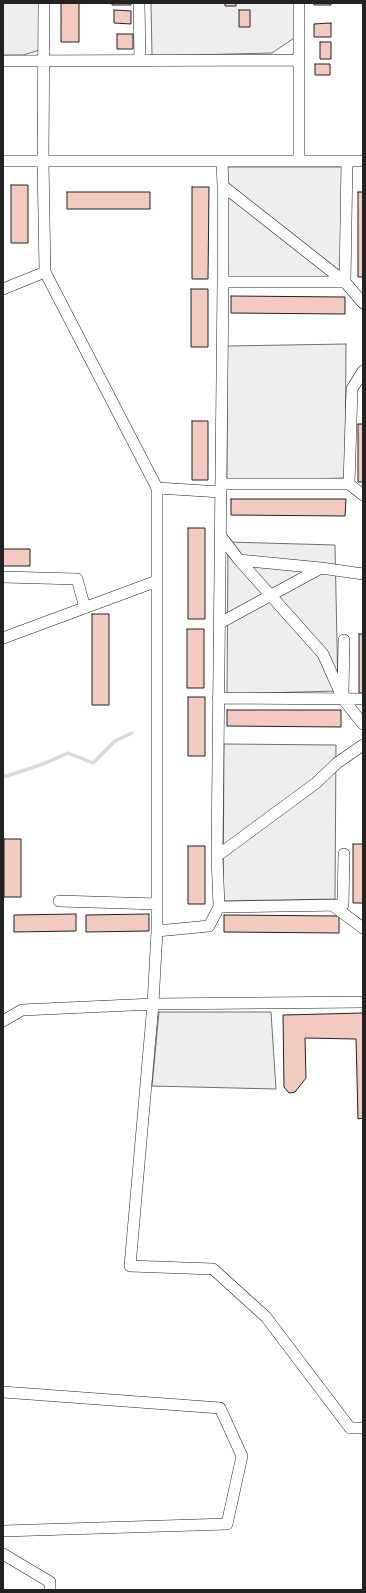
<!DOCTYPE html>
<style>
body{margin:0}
#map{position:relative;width:366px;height:1593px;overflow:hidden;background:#fff;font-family:"Golos Text",sans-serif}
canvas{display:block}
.frame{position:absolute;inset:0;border:4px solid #222;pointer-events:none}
</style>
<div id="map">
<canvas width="366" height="1593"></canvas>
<div class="frame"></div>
</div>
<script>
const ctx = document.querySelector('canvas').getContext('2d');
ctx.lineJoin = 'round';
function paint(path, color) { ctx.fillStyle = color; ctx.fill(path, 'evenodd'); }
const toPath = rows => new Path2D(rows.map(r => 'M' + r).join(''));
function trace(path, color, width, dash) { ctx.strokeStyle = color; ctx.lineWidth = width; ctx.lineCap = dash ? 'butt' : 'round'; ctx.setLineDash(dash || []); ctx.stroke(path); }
const green = toPath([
 [3,3,40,3,40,50,23,55,3,55,3,3],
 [151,3,294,3,294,38,272,53,152,56,151,3],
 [227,167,342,167,341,277,228,280,227,167],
 [346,344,345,478,227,481,227,346,346,344],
 [228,542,335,545,338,691,227,694,228,542],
 [224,744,336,745,335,899,223,901,224,744],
 [159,1012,271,1012,276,1089,152,1086,159,1012]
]);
paint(green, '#eee');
trace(green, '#6f6f6f', 1);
trace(toPath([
 [3,776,7,776,43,764,68,753,93,763,115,741,132,733]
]), '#d9d9d9', 3.5);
const building = toPath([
 [61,3,79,3,79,42,61,42,61,3],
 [112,3,131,3,131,5,112,5,112,3],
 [225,3,236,3,236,6,225,6,225,3],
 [314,3,331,3,331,5,314,5,314,3],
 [114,10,131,11,131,24,114,23,114,10],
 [239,10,250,10,250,27,239,27,239,10],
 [331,23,331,37,314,37,314,24,331,23],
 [117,34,133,34,133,49,117,49,117,34],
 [320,42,331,42,331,59,320,59,320,42],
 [315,64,330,64,330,75,315,75,315,64],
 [11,185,28,185,28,243,11,243,11,185],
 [192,187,209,187,208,279,192,279,192,187],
 [67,192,150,192,150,209,67,209,67,192],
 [358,192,363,192,363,277,358,277,358,192],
 [191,289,208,289,208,347,191,347,191,289],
 [231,296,345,297,345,314,231,313,231,296],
 [192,421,208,421,208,480,192,480,192,421],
 [358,424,363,424,363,482,358,482,358,424],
 [231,499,346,499,345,516,231,515,231,499],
 [188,528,205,528,205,619,188,619,188,528],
 [3,549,30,549,30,566,3,566,3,549],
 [92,614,109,614,109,705,92,705,92,614],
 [187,629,204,629,204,688,187,688,187,629],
 [359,634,363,634,363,693,359,693,359,634],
 [188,697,205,697,205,756,188,756,188,697],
 [227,710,341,710,341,727,227,726,227,710],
 [4,839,21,839,21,897,4,897,4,839],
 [353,844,363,844,363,903,353,903,353,844],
 [188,846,205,846,205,904,188,904,188,846],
 [76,914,76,931,14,932,14,915,76,914],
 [149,914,149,931,86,932,86,915,149,914],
 [224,915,339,916,339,933,224,932,224,915],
 [363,1013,363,1118,358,1119,356,1039,305,1038,306,1078,295,1092,289,1093,284,1087,283,1015,363,1013]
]);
paint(building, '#f3c9c0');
trace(building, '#222', 1);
const street = toPath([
 [44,3,43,162,45,272,157,488,157,931,153,1004,130,1266,213,1269,266,1317,350,1428,363,1428],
 [139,3,140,60],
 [299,3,299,161],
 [3,61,299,60],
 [3,161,363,161],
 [223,186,345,282,363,303],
 [223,282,345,282,347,161],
 [3,289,45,272],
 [221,484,349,484,352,389,363,371],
 [349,484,363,495],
 [157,488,221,492],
 [220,535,239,560,323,654,343,699,363,724],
 [239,560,321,568,363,574],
 [3,577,77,579,85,608],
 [220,623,321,568],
 [3,638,157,581],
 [343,694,344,640],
 [218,698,363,699],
 [217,856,316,783,337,763,363,745],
 [59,901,157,904],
 [332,905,363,928],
 [219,907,343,905,344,854],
 [157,931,209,926,219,907,217,856,223,282,223,186,222,161],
 [3,1021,22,1010,153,1004,363,1002],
 [3,1392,220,1408,242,1456,227,1524,3,1531],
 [3,1554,50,1582,50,1590]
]);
trace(street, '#222', 12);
trace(street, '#fff', 11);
</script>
